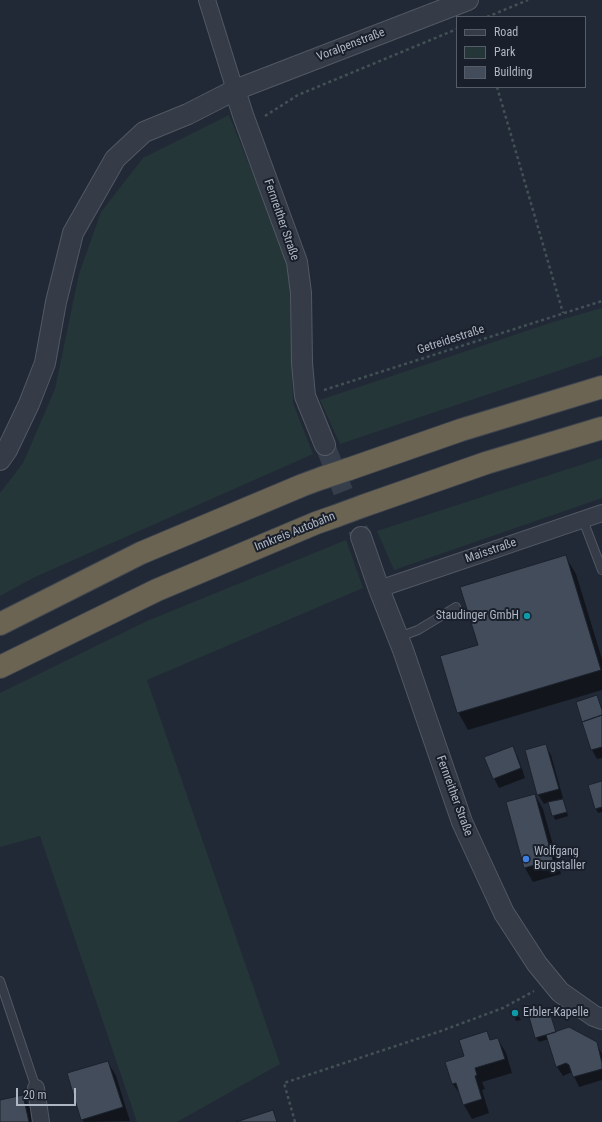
<!DOCTYPE html>
<meta charset="utf-8">
<style>
body{margin:0}
#map{position:relative;width:602px;height:1122px;overflow:hidden;background:#222936;font-family:"Roboto Condensed",sans-serif}
canvas{display:block}
.legend{position:absolute;left:456px;top:16px;width:130px;height:72px;box-sizing:border-box;background:#1a202b;border:1px solid #565c68;margin:0;padding:5px 7px;list-style:none;font-size:12px;color:#afb6c3}
.legend li{display:flex;align-items:center;gap:8px;height:20px}
.legend b{width:20px;border:1px solid #565c68}
.scale{position:absolute;left:16px;top:1088px;width:60px;height:18px;box-sizing:border-box;border:2px solid #afb6c3;border-top:0;padding-left:5px;font-size:12px;line-height:14px;white-space:nowrap;color:#afb6c3;-webkit-text-stroke:3px #1a202b;paint-order:stroke}
</style>
<div id="map">
<canvas width="602" height="1122"></canvas>
<ul class="legend">
<li><b style="height:5px;background:#353b47"></b>Road</li>
<li><b style="height:11px;background:#243638"></b>Park</li>
<li><b style="height:11px;background:#434c5b"></b>Building</li>
</ul>
<div class="scale">20 m</div>
</div>
<script>
const ctx = document.querySelector('canvas').getContext('2d');
ctx.lineJoin = 'round';
function paint(path, color) { ctx.fillStyle = color; ctx.fill(path, 'evenodd'); }
const toPath = rows => new Path2D(rows.map(r => 'M' + r).join(''));
function trace(path, color, width, dash) { ctx.strokeStyle = color; ctx.lineWidth = width; ctx.lineCap = dash ? 'butt' : 'round'; ctx.setLineDash(dash || []); ctx.stroke(path); }
function write(font, color, halo, rows, align = 'center') {
  ctx.font = font + ' "Roboto Condensed",sans-serif'; ctx.lineWidth = 4; ctx.setLineDash([]); ctx.textBaseline = 'middle'; ctx.strokeStyle = halo; ctx.fillStyle = color; for (const [text, x, y, turn = 0] of rows) {
    ctx.save(); ctx.translate(x, y); ctx.rotate((+turn || 0) * Math.PI / 180); ctx.textAlign = isNaN(turn) ? turn : align; if (halo) ctx.strokeText(text, 0, 0); ctx.fillText(text, 0, 0); ctx.restore();
  }
}
paint(toPath([
 [229,115,289,264,293,403,313,454,35,577,0,596,0,493,23,463,55,389,79,274,101,212,143,158],
 [602,308,602,356,340,444,320,400,553,322],
 [602,458,602,498,394,570,377,531],
 [346,540,363,588,147,680,280,1064,177,1122,137,1122,40,836,0,847,0,693,147,621]
]), '#243638');
paint(toPath([
 [566,557,576,574,602,659,602,690,468,730,458,712,479,645],
 [597,696,602,708,602,758,597,759,592,750,577,702],
 [545,745,551,755,563,798,562,798,565,804,568,816,555,820,549,802,544,804,538,794],
 [512,748,518,757,525,778,499,788,494,778],
 [602,782,602,812,598,813,596,809],
 [535,795,543,809,561,874,533,882,525,868,507,803],
 [548,1008,556,1032,596,1043,602,1054,602,1080,579,1087,572,1072,563,1076,557,1067,549,1039,539,1042,536,1037],
 [516,1010,521,1020,516,1021,512,1011],
 [486,1032,491,1041,498,1039,506,1053,512,1073,482,1082,485,1089,482,1090,489,1113,472,1119,464,1105,462,1097,453,1084,446,1062,465,1056],
 [108,1062,116,1076,130,1121,84,1122,82,1119],
 [23,1096,31,1110,33,1122,1,1122,0,1101]
]), '#0007');
const building = toPath([
 [566,555,601,670,457,713,440,656,478,645,460,587,566,555],
 [597,695,602,710,602,715,582,722,576,702,597,695],
 [602,715,602,747,591,750,582,722,602,715],
 [546,744,559,789,537,795,525,750,546,744],
 [513,746,521,768,493,779,484,757,513,746],
 [602,781,602,807,595,809,588,785,602,781],
 [535,794,553,860,524,868,506,802,535,794],
 [563,799,567,812,552,816,548,802,563,799],
 [548,1007,556,1032,535,1038,528,1013,548,1007],
 [517,1009,519,1016,512,1017,510,1011,517,1009],
 [569,1027,597,1042,602,1063,602,1069,573,1077,569,1065,566,1063,556,1067,546,1035,569,1027],
 [487,1031,490,1040,498,1038,505,1059,475,1068,477,1075,475,1076,482,1099,463,1105,456,1083,452,1084,445,1062,464,1056,459,1040,487,1031],
 [108,1061,123,1107,81,1120,67,1073,108,1061],
 [23,1095,29,1122,0,1122,0,1100,23,1095],
 [273,1110,277,1122,236,1122,273,1110]
]);
paint(building, '#434c5b');
trace(building, '#1c222d', 1);
trace(toPath([
 [325,445,361,537]
]), '#373e4b', 20, [20, 10]);
const service = toPath([
 [583,520,602,570],
 [399,637,418,630,456,607],
 [0,981,36,1088]
]);
const minor = toPath([
 [207,0,235,90],
 [379,589,602,513],
 [36,1088,41,1122]
]);
const tertiary = toPath([
 [235,90,243,115,297,262,301,293,302,363,305,396,325,445],
 [0,460,7,450,29,404,45,363,56,302,73,233,115,159,144,132,188,114,235,90,468,0],
 [361,537,379,589,403,650,462,822,504,913,537,964,560,992,594,1016,602,1019]
]);
const motorway = toPath([
 [349,469,461,430,602,387],
 [363,506,486,463,602,428],
 [0,624,141,553,303,485,322,478],
 [0,667,157,590,316,523,336,516]
]);
trace(service, '#525964', 10);
trace(minor, '#525964', 18);
trace(tertiary, '#525964', 22);
trace(motorway, '#3f4651', 24);
trace(toPath([
 [487,17,528,0],
 [497,87,563,313],
 [265,116,298,95,457,29],
 [324,390,602,301],
 [295,1122,284,1083,441,1031,503,1008,534,991]
]), '#415155', 2.5, [3, 3]);
trace(service, '#353b47', 8);
trace(minor, '#353b47', 16);
trace(tertiary, '#353b47', 20);
trace(motorway, '#6c6452', 22);
const motorwayBridge = toPath([
 [322,478,349,469],
 [336,516,363,506]
]);
trace(motorwayBridge, '#3f4651', 24, []);
trace(motorwayBridge, '#6c6452', 22);
for (const [x, y, r, color] of [
 [527,616,4,"#0f9aa8"],
 [526,859,4,"#3f7fe0"],
 [515,1013,4,"#0f9aa8"]
]) { const dot = new Path2D(); dot.arc(x, y, r, 0, 2 * Math.PI); ctx.fillStyle = color; ctx.fill(dot); trace(dot, '#1a202b', 1.5); }
write('12px', '#afb6c3', '#1a202b', [
 ["Voralpenstraße",351,45,-21],
 ["Fernreither Straße",281,220,71],
 ["Getreidestraße",451,340,-18],
 ["Innkreis Autobahn",295,532,-22],
 ["Maisstraße",491,551,-19],
 ["Fernreither Straße",454,796,70]
]);
write('12px', '#afb6c3', '#1a202b', [
 ["Staudinger GmbH",519,616,"right"],
 ["Wolfgang",534,852],
 ["Burgstaller",534,866],
 ["Erbler-Kapelle",523,1013]
], 'left');
</script>
